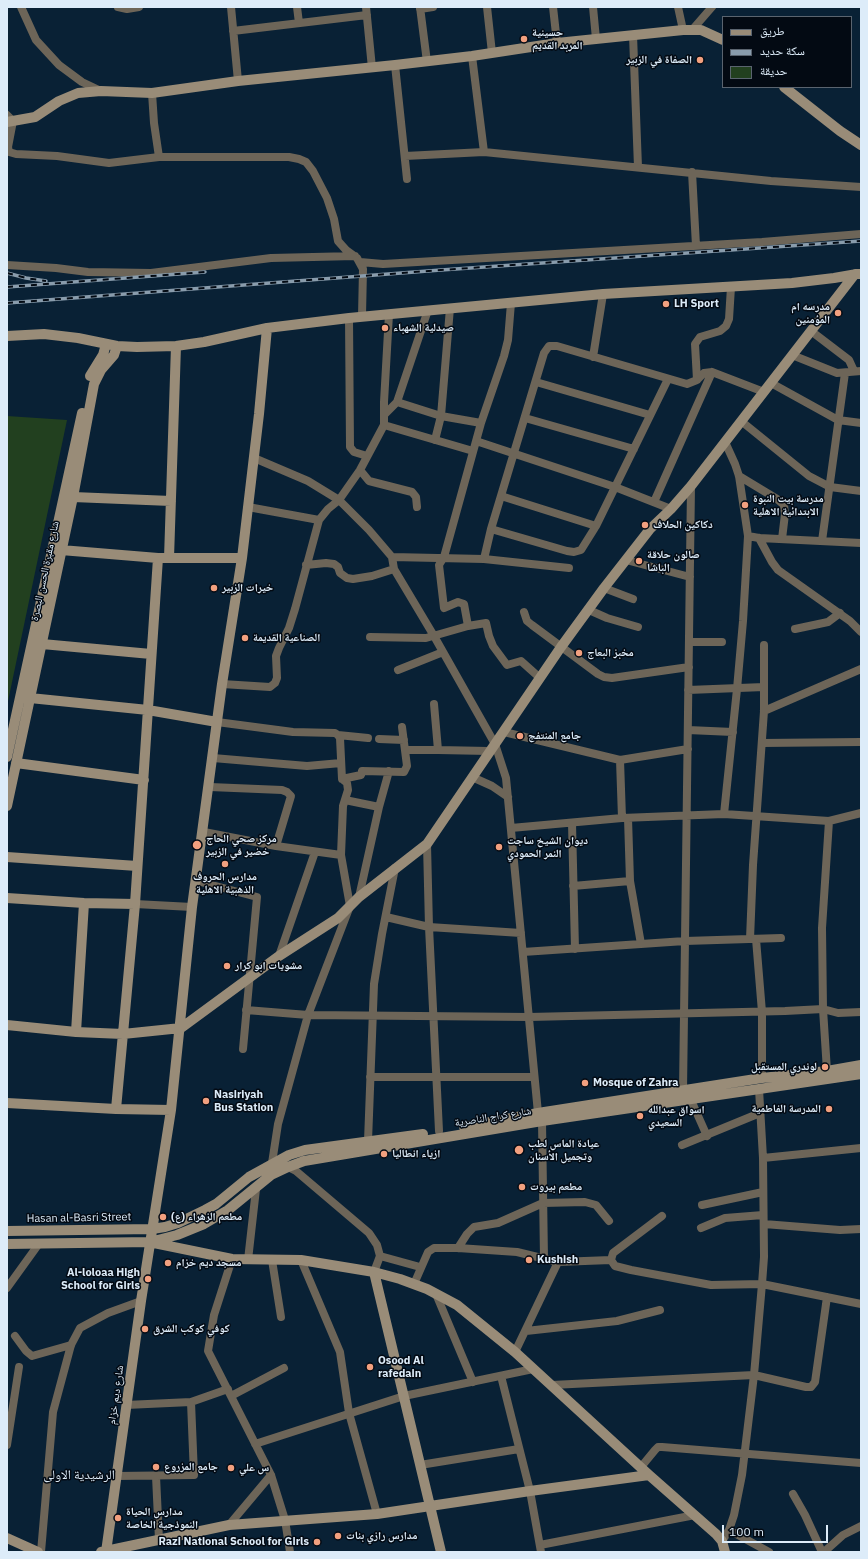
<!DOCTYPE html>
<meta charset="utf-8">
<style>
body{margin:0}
#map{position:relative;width:868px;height:1559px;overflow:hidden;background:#092135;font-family:"IBM Plex Sans","Noto Naskh Arabic",sans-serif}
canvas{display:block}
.frame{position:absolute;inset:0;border:8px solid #ddecf9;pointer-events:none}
.legend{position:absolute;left:722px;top:16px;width:130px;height:72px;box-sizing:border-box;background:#030a13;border:1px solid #5a646f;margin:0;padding:5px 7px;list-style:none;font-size:12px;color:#ddecf9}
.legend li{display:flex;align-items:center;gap:8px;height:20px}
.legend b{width:20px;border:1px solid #5a646f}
.scale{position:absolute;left:722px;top:1525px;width:106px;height:18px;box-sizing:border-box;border:2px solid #ddecf9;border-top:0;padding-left:5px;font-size:12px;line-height:14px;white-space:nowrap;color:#ddecf9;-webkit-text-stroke:3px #030a13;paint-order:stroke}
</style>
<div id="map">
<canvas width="868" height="1559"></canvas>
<div class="frame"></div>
<ul class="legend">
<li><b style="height:5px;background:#998c78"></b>طريق</li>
<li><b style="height:5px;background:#899cac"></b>سكة حديد</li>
<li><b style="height:11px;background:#22401f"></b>حديقة</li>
</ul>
<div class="scale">100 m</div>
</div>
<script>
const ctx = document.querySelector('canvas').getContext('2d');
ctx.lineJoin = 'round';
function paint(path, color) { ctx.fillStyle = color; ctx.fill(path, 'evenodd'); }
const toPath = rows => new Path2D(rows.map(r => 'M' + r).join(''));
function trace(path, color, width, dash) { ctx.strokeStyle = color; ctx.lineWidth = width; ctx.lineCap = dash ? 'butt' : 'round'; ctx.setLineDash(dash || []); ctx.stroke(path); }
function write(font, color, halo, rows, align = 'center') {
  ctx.font = font + ' "IBM Plex Sans","Noto Naskh Arabic",sans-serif'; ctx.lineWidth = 3; ctx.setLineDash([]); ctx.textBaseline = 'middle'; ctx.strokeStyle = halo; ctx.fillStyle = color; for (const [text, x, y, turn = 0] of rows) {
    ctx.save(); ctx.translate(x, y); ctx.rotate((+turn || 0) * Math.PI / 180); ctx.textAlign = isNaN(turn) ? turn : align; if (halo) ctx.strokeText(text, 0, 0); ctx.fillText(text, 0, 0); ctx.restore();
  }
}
paint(toPath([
 [7,416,67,420,7,706]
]), '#22401f');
trace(toPath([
 [21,7,36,40,59,65,82,82,101,91],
 [118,7,127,9,139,7],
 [231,7,238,81],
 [297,7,299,23],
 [366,7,372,68],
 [420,7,427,62],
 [487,7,492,53],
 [553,7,557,43],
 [593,7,596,39],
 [678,7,683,30],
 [420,9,433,7],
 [692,30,712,7],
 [233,31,367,15],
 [633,35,638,167],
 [472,56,484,152],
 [395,65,407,179],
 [152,93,154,123,159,157,289,157,299,159,306,162,313,171,327,198,334,219,338,241,346,250,357,258,363,269,362,316],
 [7,115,13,121,8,147,9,152,16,154,57,156,109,163,159,157],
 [405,156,484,152,771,181,861,187],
 [692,172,696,246],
 [360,262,383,264,762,242,861,234],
 [7,265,56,268,88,272,151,273,271,258,355,256],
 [349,318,350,447,354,452,367,456],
 [811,331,849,360,854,371],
 [792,355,837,373,861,371],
 [593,357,603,294],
 [697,380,695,344,700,337,720,331,726,326,729,319,731,287],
 [536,382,650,415],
 [771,383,838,420,861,423],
 [397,402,441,416,481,423],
 [385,414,397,402,428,310],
 [525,418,634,449],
 [741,421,809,476,830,487,861,491],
 [384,425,473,451],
 [435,440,441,416,450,308],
 [476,441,615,487,671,509],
 [254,458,308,481,339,500,369,530,392,557,394,569,434,636,495,744,506,778,538,1113],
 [360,470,369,481,412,492,416,497,417,507],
 [739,476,777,499,784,505,785,514,782,539],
 [501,496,596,526],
 [654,502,712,372],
 [248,507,319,520],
 [491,529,567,551,574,552,581,550,596,526,668,379],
 [748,536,759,538,861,543],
 [759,538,772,562,778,570,850,621,861,632],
 [822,541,845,373],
 [392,557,484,559,569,568],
 [484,559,491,529,544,353,549,346,557,346,687,384,697,380,704,373,712,372,764,392],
 [626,560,690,577],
 [306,565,326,563,334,564,338,567,340,573,347,578,353,579,372,576,394,569],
 [604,588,633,599],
 [589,610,607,618,638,627],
 [524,612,527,621,532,625,598,674,604,677,612,678,689,667],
 [468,626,464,604,458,602,444,608,439,565,444,557,481,423,504,356,508,340,511,303],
 [795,629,828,622,840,613],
 [370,637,426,638,468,626,486,623,489,636,493,646,507,665,521,661,540,678],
 [689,642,722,642],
 [398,670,443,652],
 [222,684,270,687,275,683,277,678,276,656,279,648,289,628,295,609,319,520,328,509,339,500,360,470,384,425,384,402,389,314],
 [688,690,764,687],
 [434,704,438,750],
 [764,711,861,669],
 [217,722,293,732,335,733,338,735,340,738,342,779,347,783,348,790,343,806,341,855,350,906,308,1015,278,1124,272,1163],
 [688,730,733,732],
 [504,732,620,760,688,749],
 [338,735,368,738],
 [379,739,404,740],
 [762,743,861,742],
 [405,750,438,750,489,751],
 [213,758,307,766,341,763],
 [620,760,622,818],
 [472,777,492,786,508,797],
 [342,779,361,775,362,771,404,772,407,766,402,727],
 [345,800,379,807],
 [724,814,737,689,743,621,748,536,739,476,735,464,725,442],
 [628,818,630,881,641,944],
 [572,823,575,949],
 [511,828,622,818,724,814,829,821,861,813],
 [204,832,276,846,291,796,287,792,282,790,210,787],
 [427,844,429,927,439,1131],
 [276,846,341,855],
 [197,881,257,897,243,1049],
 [573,886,630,881],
 [359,897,379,807,389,771],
 [135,904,192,907],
 [386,917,429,927,521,933],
 [750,939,753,865,764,711,764,645],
 [756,939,762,1012,762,1078],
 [523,952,685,941,781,938],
 [279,956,315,852],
 [246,1010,308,1015,529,1017,785,1011,823,1009,838,1013,861,1012],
 [827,1071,823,1009,822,928,829,821],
 [370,1077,534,1077],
 [683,1091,691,486],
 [691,1100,707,1136],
 [542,1121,544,1259],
 [368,1141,374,984,382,934,395,868],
 [682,1145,760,1113],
 [763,1158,861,1148],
 [288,1167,296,1171,369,1233,377,1245,380,1256,420,1267],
 [702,1205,763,1192],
 [764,1224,840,1230,861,1229],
 [701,1228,725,1218,763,1215],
 [458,1248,467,1234,474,1227,498,1223,543,1203,585,1202,596,1205,609,1221],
 [232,1259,214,1315,208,1351,271,1475,285,1520,290,1552],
 [248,1260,256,1189],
 [272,1260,281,1317],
 [301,1260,340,1352,349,1413,377,1514],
 [611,1260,613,1253,662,1216],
 [374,1272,380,1256],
 [414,1284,428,1252,434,1248,458,1248,517,1252,558,1262,611,1260,615,1266,631,1270,711,1285,762,1284,861,1304],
 [7,1288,38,1245],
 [436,1294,473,1382],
 [526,1331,617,1321,660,1310],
 [15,1336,26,1351,32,1356,71,1345],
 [515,1352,558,1262],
 [501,1376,530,1491,541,1552],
 [552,1385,754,1375,806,1387,811,1387,815,1382,827,1297],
 [231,1396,284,1368],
 [126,1405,191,1402,228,1389],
 [255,1444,404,1396,533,1369],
 [7,1445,19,1367],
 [420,1465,519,1449],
 [641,1467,655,1450,658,1447,662,1447,861,1463],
 [117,1476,194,1475,191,1402],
 [156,1476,159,1540],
 [793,1494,805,1515,822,1552],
 [229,1525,271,1475],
 [729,1530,769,1552],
 [722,1541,729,1530,734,1515,742,1475,754,1375,762,1284,764,1257,763,1158,759,1089],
 [540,1545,695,1515],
 [41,1552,53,1412,71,1345,80,1328,108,1313,141,1301],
 [824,1552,843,1535,861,1526]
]), '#6d6558', 8);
trace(toPath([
 [784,87,840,131,861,145],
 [7,122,35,117,59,101,78,93,101,91,152,93,238,81,395,65,472,56,557,43,683,30,701,30,723,40],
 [7,336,44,334,78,338,117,346,137,347,176,346,204,342,267,328,349,318,603,294,792,283,834,278,857,274],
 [90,376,103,355,106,344],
 [73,497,171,501],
 [61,550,158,558,242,558],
 [169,558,176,346],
 [42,644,151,654],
 [30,698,148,710,217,722],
 [7,757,82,413],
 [16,763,144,780],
 [7,806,73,497,94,384,101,370,114,355,117,346],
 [7,857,137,866],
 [7,898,84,903,135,904],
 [7,1025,76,1032,123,1034,181,1028,279,956,338,918,359,897,427,844,561,647,604,588,650,529,671,509,691,486,855,274,861,274],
 [76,1032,84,903],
 [7,1103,116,1109,171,1110],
 [116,1109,135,904,158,558],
 [464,1127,538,1113,762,1078,827,1071,861,1065],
 [7,1231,152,1229,165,1227,178,1223,205,1210,216,1204,249,1177,289,1155,305,1150,423,1134],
 [154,1243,232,1259,301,1260,374,1272,400,1279,427,1289,457,1305,515,1352,649,1475,716,1534,722,1541,725,1552],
 [7,1244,150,1242,177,1235,204,1224,228,1210,271,1175,288,1167,304,1161,542,1121,861,1074],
 [374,1272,441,1552],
 [7,1538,38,1552],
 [101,1552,229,1525,377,1514,530,1491,649,1475],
 [106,1552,141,1301,171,1110,192,907,222,684,242,558,259,414,267,328]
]), '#998c78', 10);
const rail = toPath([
 [7,273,26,278,46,281],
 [7,287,205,272],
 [7,303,441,270,861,241]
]);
trace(rail, '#899cac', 3.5);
trace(rail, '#030a13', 2, [6]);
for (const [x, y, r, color] of [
 [524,39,4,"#f2a07f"],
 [700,60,4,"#f2a07f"],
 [666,304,4,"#f2a07f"],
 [838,313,4,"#f2a07f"],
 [385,328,4,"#f2a07f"],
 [745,505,4,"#f2a07f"],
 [645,525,4,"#f2a07f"],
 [639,561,4,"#f2a07f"],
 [214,588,4,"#f2a07f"],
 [245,638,4,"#f2a07f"],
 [579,653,4,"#f2a07f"],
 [520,736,4,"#f2a07f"],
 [197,845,5,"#f2a07f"],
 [499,847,4,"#f2a07f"],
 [225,864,4,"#f2a07f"],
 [227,966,4,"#f2a07f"],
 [825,1067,4,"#f2a07f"],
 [585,1083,4,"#f2a07f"],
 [206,1101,4,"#f2a07f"],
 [829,1109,4,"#f2a07f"],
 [640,1116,4,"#f2a07f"],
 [519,1150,5,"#f2a07f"],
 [384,1154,4,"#f2a07f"],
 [522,1187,4,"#f2a07f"],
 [163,1217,4,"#f2a07f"],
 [529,1260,4,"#f2a07f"],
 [168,1263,4,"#f2a07f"],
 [148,1279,4,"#f2a07f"],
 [145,1329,4,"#f2a07f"],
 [370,1367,4,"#f2a07f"],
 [156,1467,4,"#f2a07f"],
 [231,1468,4,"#f2a07f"],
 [118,1518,4,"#f2a07f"],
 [338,1536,4,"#f2a07f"],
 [317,1542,4,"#f2a07f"]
]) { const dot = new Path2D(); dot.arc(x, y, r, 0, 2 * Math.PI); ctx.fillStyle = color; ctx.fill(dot); trace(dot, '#030a13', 1.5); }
write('bold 11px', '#ddecf9', '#030a13', [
 ["حسينية",532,33],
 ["المربد القديم",532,46],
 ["الصفاة في الزبير",692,60,"right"],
 ["LH Sport",674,304],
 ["مدرسه ام",830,307,"right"],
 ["المؤمنين",830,320,"right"],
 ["صيدلية الشهباء",393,328],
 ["مدرسة بيت النبوة",753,499],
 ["الابتدائية الاهلية",753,512],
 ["دكاكين الحلاف",653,525],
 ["صالون حلاقة",647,555],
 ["الباشا",647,568],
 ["خيرات الزبير",222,588],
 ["الصناعية القديمة",253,638],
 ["مخبز البعاج",587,653],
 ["جامع المنتفج",528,736],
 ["مركز صحي الحاج",206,839],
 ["خضير في الزبير",206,852],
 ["ديوان الشيخ ساجت",507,841],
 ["النمر الحمودي",507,854],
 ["مدارس الحروف",225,877,"center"],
 ["الذهبية الاهلية",225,890,"center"],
 ["مشويات ابو كرار",235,966],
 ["لوندري المستقبل",817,1067,"right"],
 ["Mosque of Zahra",593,1083],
 ["Nasiriyah",214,1095],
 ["Bus Station",214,1108],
 ["المدرسة الفاطمية",821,1109,"right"],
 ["اسواق عبدالله",648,1110],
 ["السعيدي",648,1123],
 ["عيادة الماس لطب",528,1144],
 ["وتجميل الأسنان",528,1157],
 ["ازياء انطاليا",392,1154],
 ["مطعم بيروت",530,1187],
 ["مطعم الزهراء (ع)",171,1217],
 ["Kushish",537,1260],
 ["مسجد ديم خزام",176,1263],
 ["Al-loloaa High",140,1273,"right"],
 ["School for Girls",140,1286,"right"],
 ["كوفي كوكب الشرق",153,1329],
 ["Osood Al",378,1361],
 ["rafedain",378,1374],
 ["جامع المزروع",164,1467],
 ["س علي",239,1468],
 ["مدارس الحياة",126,1512],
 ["النموذجية الخاصة",126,1525],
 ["مدارس رازي بنات",346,1536],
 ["Razi National School for Girls",309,1542,"right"]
], 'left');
write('11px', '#ddecf9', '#030a13', [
 ["شارع مقبرة الحسن البصرة",45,571,-78],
 ["شارع كراج الناصرية",493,1117,-9],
 ["Hasan al-Basri Street",79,1218,-1],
 ["شارع ديم خزام",116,1395,-82]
]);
write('13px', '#ddecf9', '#030a13', [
 ["الرشيدية الاولى",79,1475]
]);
</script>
